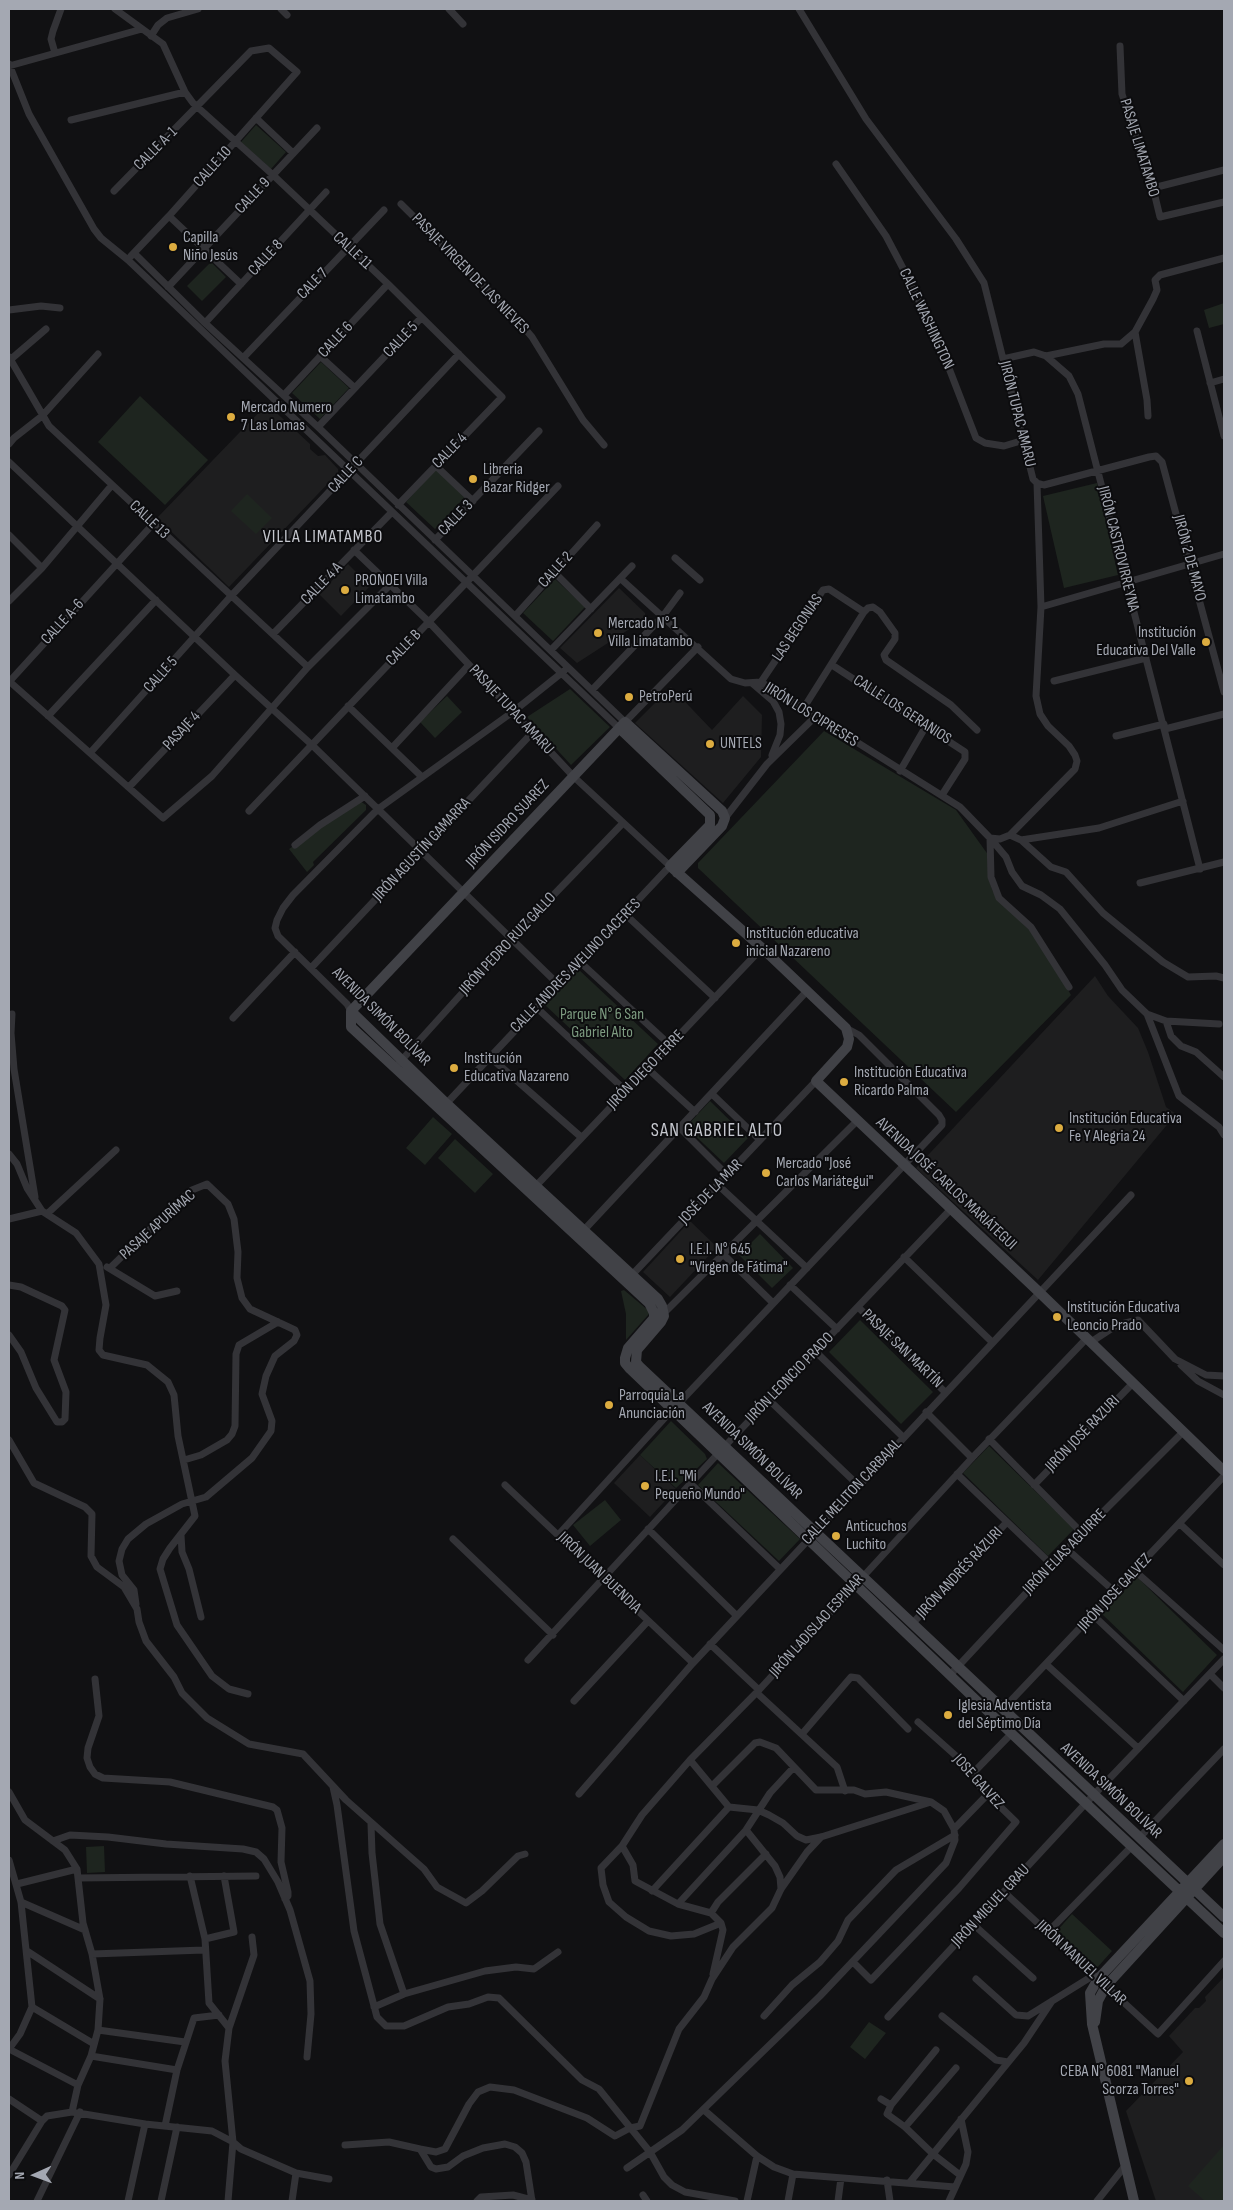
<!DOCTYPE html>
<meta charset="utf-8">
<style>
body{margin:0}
#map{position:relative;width:1233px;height:2210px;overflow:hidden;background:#111113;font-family:"Sofia Sans Condensed",sans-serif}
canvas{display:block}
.frame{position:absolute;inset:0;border:10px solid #a4a8b2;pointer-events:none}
.north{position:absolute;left:10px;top:2150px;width:50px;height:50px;-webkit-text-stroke:4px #0c0c0e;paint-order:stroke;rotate:268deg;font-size:14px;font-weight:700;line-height:20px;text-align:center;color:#a4a8b2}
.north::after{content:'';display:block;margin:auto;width:18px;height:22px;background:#a4a8b2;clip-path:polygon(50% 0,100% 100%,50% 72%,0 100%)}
</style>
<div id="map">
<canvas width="1233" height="2210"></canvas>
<div class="frame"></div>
<div class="north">N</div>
</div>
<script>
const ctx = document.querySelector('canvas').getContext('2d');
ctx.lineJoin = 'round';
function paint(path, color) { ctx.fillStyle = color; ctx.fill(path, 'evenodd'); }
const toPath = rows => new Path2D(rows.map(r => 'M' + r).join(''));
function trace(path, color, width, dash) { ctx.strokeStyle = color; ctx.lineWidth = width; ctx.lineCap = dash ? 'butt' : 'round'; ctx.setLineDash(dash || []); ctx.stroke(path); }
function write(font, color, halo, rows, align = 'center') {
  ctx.font = font + ' "Sofia Sans Condensed",sans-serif'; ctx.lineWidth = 4; ctx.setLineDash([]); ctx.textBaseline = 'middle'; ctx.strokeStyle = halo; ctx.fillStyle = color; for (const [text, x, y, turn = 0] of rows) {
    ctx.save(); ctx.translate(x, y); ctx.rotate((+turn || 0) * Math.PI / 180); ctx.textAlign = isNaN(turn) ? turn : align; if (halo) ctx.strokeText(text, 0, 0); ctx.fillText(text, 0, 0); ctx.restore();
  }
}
paint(toPath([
 [267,404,310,444,310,449,318,456,325,455,338,469,338,473,229,587,157,518],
 [348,564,370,586,341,616,319,594],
 [619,588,645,613,645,619,577,663,560,648],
 [671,687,712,730,743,696,762,715,761,757,723,803,635,723],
 [1095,976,1108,996,1138,1028,1148,1052,1166,1107,1176,1114,1038,1280,916,1168],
 [690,1221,717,1247,670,1297,643,1272],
 [640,1455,676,1489,650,1517,614,1483],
 [1224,1977,1224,2201,1156,2201,1126,2111,1183,2052,1169,2036,1195,2008,1199,2008,1206,2001,1205,1997]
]), '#1e1e1f');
paint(toPath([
 [256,125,286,152,271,169,241,142],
 [211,262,226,277,202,301,187,286],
 [1224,303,1224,324,1209,328,1204,310],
 [321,362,349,388,320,419,292,393],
 [140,396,208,460,165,505,98,442],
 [436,469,466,496,435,529,406,502],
 [1097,483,1118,575,1064,588,1043,496],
 [247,494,272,518,256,534,231,511],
 [555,579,585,607,553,641,523,613],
 [570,689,610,727,571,765,527,717],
 [447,696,462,712,435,738,420,722],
 [824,731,956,810,989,856,989,880,993,892,1039,940,1071,995,956,1112,698,868,698,863],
 [360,801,366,805,366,810,313,862,314,865,307,872,289,849],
 [578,969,658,1044,625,1080,545,1005],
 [710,1101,748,1138,724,1163,686,1127],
 [433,1117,452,1134,425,1165,406,1148],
 [455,1139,493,1174,475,1193,438,1158],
 [760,1234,793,1268,772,1288,739,1255],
 [624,1290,649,1311,649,1314,626,1340,626,1314,621,1291],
 [860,1320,933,1392,901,1424,829,1352],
 [671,1421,705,1454,707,1459,676,1488,640,1455],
 [989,1446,1074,1529,1048,1556,963,1473],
 [718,1463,800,1539,779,1561,698,1485],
 [605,1500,621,1520,590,1546,573,1525],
 [1137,1577,1217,1655,1183,1692,1102,1614],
 [104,1846,105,1872,87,1873,86,1847],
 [1072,1914,1112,1951,1095,1970,1055,1933],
 [869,2022,886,2033,865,2059,850,2047],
 [1224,2145,1224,2201,1205,2201,1188,2186]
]), '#1e251f');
trace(toPath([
 [115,9,163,44,185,92,193,103,273,175,388,284,502,397,398,505],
 [281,9,287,15],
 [449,9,463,24],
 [151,36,158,25,167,18,198,9],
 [1120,46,1122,94,1153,188,1160,217,1224,202],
 [55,53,51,39,53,31,61,9],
 [9,64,29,114,94,229,101,238,128,260,619,728],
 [9,66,142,29],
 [256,118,293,153],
 [71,120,185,92],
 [836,164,886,236,906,274,940,345,976,438,985,443,1004,446,1024,440],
 [1153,188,1224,170],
 [114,191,251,51,269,48,297,72,169,216,131,256],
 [401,204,515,317,532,337,583,420,604,445],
 [169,216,241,284],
 [134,253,205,323,318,427,625,722,698,647],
 [168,287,317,128],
 [9,310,41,306,60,308],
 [205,323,326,192],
 [1197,331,1224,436],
 [1135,332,1147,400,1148,416],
 [320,356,355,388],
 [1046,356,1069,376,1078,394,1200,869],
 [9,357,49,426,308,667],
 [243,358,384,210],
 [1003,359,1034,352,1046,356,1104,344,1121,344,1135,332,1153,299,1157,290,1155,280,1160,275,1224,258],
 [10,360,46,329],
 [1210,383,1224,379],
 [284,395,388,284],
 [318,427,421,318],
 [9,444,14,438,42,416,98,354],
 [9,462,235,675,312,745,559,985],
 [436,466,473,501],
 [1037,483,1044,485,1149,457,1156,456,1162,462,1224,692],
 [9,535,42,568],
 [435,540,539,431],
 [354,550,429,622,574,777,670,866,445,1105],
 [675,558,700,580],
 [554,572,591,609],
 [621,579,731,679,745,683,761,682,960,807,990,838,1000,839,1010,835,1075,769,1077,761,1075,755,1069,746,1048,726,1040,714,1036,696,1041,607,1037,483,1033,479,984,283,956,239,866,119,799,9],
 [9,601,42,568,112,485],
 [1041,607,1224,554],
 [515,616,597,525],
 [273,634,392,512],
 [551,650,632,566],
 [832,665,965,752,965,759,942,795],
 [9,681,163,818,212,776,308,667,390,585],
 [1054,681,1146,658],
 [9,682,153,524],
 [761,682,823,590,829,589,864,612],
 [752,683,773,701,779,712,781,724,780,735,772,755],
 [592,690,663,616,680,593],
 [348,706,422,777],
 [803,709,864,612,868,608,873,607,880,612,895,633,895,639,884,655,886,660,951,705,977,730],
 [48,716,156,600],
 [1165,729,1224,714],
 [1116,736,1164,724],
 [392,748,469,665],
 [90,753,231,596,459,354],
 [900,771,926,726],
 [129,787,235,675],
 [249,811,558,486],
 [725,818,767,764,815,717],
 [1010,835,1021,840,1051,867,1066,872,1103,913,1163,962,1188,977,1216,976,1224,978],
 [990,838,1006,857,1012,872,1022,886,1041,895,1060,909,1105,965,1122,990,1147,1014,1179,1096,1219,1127,1224,1135],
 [990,838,991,877,999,898,1031,927,1069,987],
 [1021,840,1099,828,1183,801],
 [295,845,320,825,365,796],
 [1140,883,1224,862],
 [626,915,715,998],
 [580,962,670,1045],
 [311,968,532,733],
 [537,1008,626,1091],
 [351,1011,347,1004,278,936,275,928,277,920,283,908,293,895,378,809,514,711,564,671],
 [12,1014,11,1033,14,1069,35,1197],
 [1147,1014,1166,1021,1219,1024],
 [233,1018,295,952],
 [1166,1021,1171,1036,1181,1046,1196,1052,1224,1077],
 [490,1057,581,1137],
 [399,1063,511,939,623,823],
 [647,1068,695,1112],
 [712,1094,760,1140],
 [680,1128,727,1175],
 [9,1154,17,1164,27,1188,42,1211,76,1233,99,1264,106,1305,100,1338,99,1350,103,1355,147,1365,168,1382,174,1395,178,1436,195,1516,170,1548,163,1559,160,1569,177,1625,212,1676,229,1689,248,1694],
 [718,1185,807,1268],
 [533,1189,762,948],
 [48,1213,116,1150],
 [9,1219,42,1211],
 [584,1230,807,991],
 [724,1255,773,1303],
 [904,1257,992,1342],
 [107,1267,155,1296,177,1291],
 [110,1268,181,1199,192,1190,207,1184,228,1204,234,1219,238,1252,237,1278,242,1298,250,1309,295,1330,297,1335,294,1341,275,1356,266,1376,262,1394,272,1421,271,1431,252,1458,206,1497,182,1504,146,1524,128,1539,122,1549,119,1561,122,1575,134,1590,136,1604],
 [630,1277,816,1081],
 [9,1285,21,1287,62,1306,65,1310,54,1360,66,1392,65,1419,62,1422,57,1422,36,1388,21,1352,9,1335],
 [790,1285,837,1329],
 [858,1307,945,1392],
 [661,1316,858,1120],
 [1091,1342,1117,1325,1138,1320,1175,1359,1206,1375,1224,1376],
 [816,1352,903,1437],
 [1181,1365,1198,1381,1224,1395],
 [769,1400,858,1485],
 [679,1403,942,1125,942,1120,939,1115,859,1035,846,1028],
 [926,1412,972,1458],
 [989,1439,1082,1533],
 [9,1440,34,1483,85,1507,92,1514,91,1556,97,1567,124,1587,137,1609,139,1622,146,1641,174,1677,182,1693,207,1718,249,1744,303,1754,346,1800,424,1869,437,1887,466,1903,482,1891,518,1856,525,1854],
 [184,1460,201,1455,227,1440,232,1434,235,1426,236,1354,239,1345,278,1322],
 [957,1474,1052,1565],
 [690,1483,780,1569],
 [505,1485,693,1663],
 [1034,1485,1133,1383],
 [1180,1524,1224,1565],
 [648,1529,737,1616],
 [559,1534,672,1410],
 [181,1535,182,1552,189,1569,201,1617],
 [453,1539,553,1635],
 [1067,1549,1115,1592],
 [1135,1571,1224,1650],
 [1094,1616,1184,1701],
 [912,1624,1007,1522],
 [710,1644,759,1690],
 [528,1660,725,1446,951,1209],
 [1047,1665,1138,1748],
 [1210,1674,1224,1688],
 [950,1675,1082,1533,1183,1432],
 [95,1679,99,1716,88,1748,87,1758,90,1767,95,1774,103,1778,170,1782,273,1807,277,1810,282,1828,281,1862,288,1892,288,1896,285,1899],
 [757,1693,837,1767,845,1791],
 [574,1701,648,1621],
 [1003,1709,1224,1476],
 [802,1734,851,1677,858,1678,908,1729],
 [690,1760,729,1807,758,1810,769,1815,783,1823,797,1836,806,1840,821,1837,931,1802],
 [974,1772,1012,1733],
 [333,1787,337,1805,354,1931,377,2017,386,2026,404,2026,448,2007,469,2004,488,1997,499,1998,582,2080,599,2089,650,2152,664,2177,672,2185,685,2192,735,2201],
 [9,1792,25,1820,65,1850,77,1869,83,1923,92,1954,100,1999,98,2030,91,2056,78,2085,72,2112],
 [579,1794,693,1663,1131,1195],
 [371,1824,372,1853,380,1924,404,1994],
 [954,1829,987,1795],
 [746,1830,775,1866,780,1877,781,1889],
 [1139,1838,1224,1749],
 [53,1841,70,1835,108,1837,166,1844,243,1849,256,1852,264,1859,278,1882,290,1910,310,1981,311,2014,307,2057],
 [622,1846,633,1865,635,1881,678,1904,711,1913,721,1923,723,1930,713,1974],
 [9,1860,21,1902,32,2007,20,2034,9,2049],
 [190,1876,205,1939,209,2003,229,2028,225,2061,233,2142,228,2201],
 [78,1878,256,1876],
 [17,1884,77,1869],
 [652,1891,729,1807],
 [1004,1892,1158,2034,1224,1961],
 [21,1902,85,1930],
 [678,1904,746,1830,770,1793,794,1767],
 [711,1913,718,1902,766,1854],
 [721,1923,694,1934,671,1936,649,1931,626,1917,609,1902,603,1885,601,1868,622,1846,642,1815,690,1760,759,1690,972,1458,1087,1338],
 [974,1925,1033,1978],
 [1047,1933,1132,1846],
 [205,1939,234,1932,224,1876],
 [27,1951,100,1999],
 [92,1954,204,1950],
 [853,1962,871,1980,959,1888,1016,1822,981,1788,974,1772,918,1722],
 [976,1979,1016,2015,1028,2016,1094,1975],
 [32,2007,94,2044],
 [374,2007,404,1994,485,1971,516,1967,534,1969,558,1952],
 [764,2016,792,1985,820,1962,838,1941,848,1920,896,1870,955,1835],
 [942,2016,996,2060,1008,2062],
 [888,2017,1086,1803,1224,1659],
 [229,2028,254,1955,252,1937],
 [98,2030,185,2042],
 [9,2049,78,2085],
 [91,2056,177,2070],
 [9,2099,42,2121],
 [881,2099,891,2105,887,2114,905,2127,933,2154,960,2175],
 [891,2105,936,2050],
 [704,2110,757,2156,774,2167,793,2174,955,2187],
 [165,2126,177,2070,194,2018,219,2015],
 [905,2127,956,2068],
 [345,2145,389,2142,420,2149,431,2167,436,2169,448,2167,463,2156,483,2148,505,2144,515,2147,522,2153,526,2162,532,2201],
 [420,2149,436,2152,445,2149,469,2104,478,2092,490,2087,514,2090,587,2118,615,2136,630,2128,640,2126,679,2029,704,1997,712,1979,733,1947,772,1908,781,1889,807,1852,821,1837],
 [627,2168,682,2130,820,1996,946,1863,955,1840,954,1829,944,1811,931,1802,886,1792,865,1794,854,1790,816,1790,776,1748,760,1742,755,1743,712,1786],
 [9,2175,42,2121,47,2116,72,2112,145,2124,212,2131,233,2142,241,2149,296,2173,329,2179],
 [887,2180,890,2201],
 [910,2182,1024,2043,1052,2001],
 [643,2195,647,2201],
 [37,2201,80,2112],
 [128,2201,145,2124],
 [161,2201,177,2127],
 [292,2201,296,2173],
 [477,2201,481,2197,513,2195,532,2200],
 [747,2201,757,2156],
 [788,2201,793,2174],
 [838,2201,841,2178],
 [949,2201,966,2164,968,2152,961,2119],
 [1097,2201,1125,2166]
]), '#333337', 7);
trace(toPath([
 [619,728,710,815,710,825,670,866,762,948,846,1028,849,1039,847,1047,816,1081,1039,1292,1224,1471],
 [677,873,722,826,725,818,722,811,625,722,351,1011,351,1027,649,1303,654,1313,654,1318,628,1348,625,1358,625,1363,630,1369,977,1701,1224,1933],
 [351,1011,447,1104,658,1299,662,1306,664,1316,661,1322,637,1350,636,1362,640,1367,1224,1917],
 [1095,2022,1098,2001,1106,1986,1224,1857],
 [1134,2201,1092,2024,1090,1993,1098,1979,1224,1844]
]), '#414247', 10);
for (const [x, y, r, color] of [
 [173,247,5,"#dcac40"],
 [231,417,5,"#dcac40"],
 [473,479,5,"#dcac40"],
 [345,590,5,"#dcac40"],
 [598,633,5,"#dcac40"],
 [1206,642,5,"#dcac40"],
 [629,697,5,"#dcac40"],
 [710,744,5,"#dcac40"],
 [736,943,5,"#dcac40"],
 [454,1068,5,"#dcac40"],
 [844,1082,5,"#dcac40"],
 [1059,1128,5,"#dcac40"],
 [766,1173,5,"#dcac40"],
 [680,1259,5,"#dcac40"],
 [1057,1317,5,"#dcac40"],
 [609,1405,5,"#dcac40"],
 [645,1486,5,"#dcac40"],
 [836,1536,5,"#dcac40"],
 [948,1715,5,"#dcac40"],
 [1189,2081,5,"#dcac40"]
]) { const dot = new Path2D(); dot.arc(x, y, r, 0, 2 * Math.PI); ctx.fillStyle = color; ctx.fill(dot); trace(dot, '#0c0c0e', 2); }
write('16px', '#a4a8b2', '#0c0c0e', [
 ["PASAJE LIMATAMBO",1139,148,73],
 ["CALLE A-1",156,149,-45],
 ["CALLE 10",213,167,-48],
 ["CALLE 9",253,196,-47],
 ["CALLE 11",352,251,43],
 ["CALLE 8",266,258,-47],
 ["PASAJE VIRGEN DE LAS NIEVES",470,274,46],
 ["CALE 7",313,284,-46],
 ["CALLE WASHINGTON",926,319,65],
 ["CALLE 6",336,340,-47],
 ["CALLE 5",401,340,-47],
 ["JIRÓN TUPAC AMARU",1017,414,76],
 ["CALLE 4",450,451,-46],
 ["CALLE C",346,475,-47],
 ["CALLE 3",456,518,-46],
 ["CALLE 13",149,520,43],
 ["JIRÓN CASTROVIRREYNA",1118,549,76],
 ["JIRÓN 2 DE MAYO",1189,558,75],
 ["CALLE 2",556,570,-48],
 ["CALLE 4 A",322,584,-46],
 ["CALLE A-6",63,622,-48],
 ["LAS BEGONIAS",798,628,-56],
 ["CALLE B",404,648,-46],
 ["CALLE 5",161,675,-48],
 ["PASAJE TUPAC AMARU",511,710,47],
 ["CALLE LOS GERANIOS",902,710,33],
 ["JIRÓN LOS CIPRESES",811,715,32],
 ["PASAJE 4",182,731,-47],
 ["JIRÓN ISIDRO SUAREZ",508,824,-47],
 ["JIRÓN AGUSTÍN GAMARRA",422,850,-47],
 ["JIRÓN PEDRO RUIZ GALLO",508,944,-47],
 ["CALLE ANDRES AVELINO CACERES",576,966,-46],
 ["AVENIDA SIMÓN BOLÍVAR",381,1017,45],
 ["JIRÓN DIEGO FERRE",646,1070,-46],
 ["AVENIDA JOSÉ CARLOS MARIÁTEGUI",946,1184,43],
 ["JOSÉ DE LA MAR",711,1192,-46],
 ["PASAJE APURÍMAC",158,1225,-42],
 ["PASAJE SAN MARTÍN",902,1349,44],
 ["JIRÓN LEONCIO PRADO",790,1378,-46],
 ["JIRÓN JOSÉ RAZURI",1083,1434,-46],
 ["AVENIDA SIMÓN BOLÍVAR",752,1451,44],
 ["CALLE MELITON CARBAJAL",852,1492,-47],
 ["JIRÓN ELIAS AGUIRRE",1065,1552,-46],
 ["JIRÓN JUAN BUENDIA",599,1573,44],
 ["JIRÓN ANDRÉS RÁZURI",960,1573,-47],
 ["JIRÓN JOSE GALVEZ",1115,1593,-47],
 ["JIRÓN LADISLAO ESPINAR",817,1626,-48],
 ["JOSE GALVEZ",978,1782,48],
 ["AVENIDA SIMÓN BOLÍVAR",1111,1791,43],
 ["JIRÓN MIGUEL GRAU",991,1906,-47],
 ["JIRÓN MANUEL VILLAR",1081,1963,43]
]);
write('16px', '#a4a8b2', '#0c0c0e', [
 ["Capilla",183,238],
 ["Niño Jesús",183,256],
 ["Mercado Numero",241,408],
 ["7 Las Lomas",241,426],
 ["Libreria",483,470],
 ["Bazar Ridger",483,488],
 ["PRONOEI Villa",355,581],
 ["Limatambo",355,599],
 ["Mercado N° 1",608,624],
 ["Villa Limatambo",608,642],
 ["Institución",1196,633,"right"],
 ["Educativa Del Valle",1196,651,"right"],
 ["PetroPerú",639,697],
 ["UNTELS",720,744],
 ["Institución educativa",746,934],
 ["inicial Nazareno",746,952],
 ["Institución",464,1059],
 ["Educativa Nazareno",464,1077],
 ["Institución Educativa",854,1073],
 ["Ricardo Palma",854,1091],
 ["Institución Educativa",1069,1119],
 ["Fe Y Alegria 24",1069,1137],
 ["Mercado \"José",776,1164],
 ["Carlos Mariátegui\"",776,1182],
 ["I.E.I. N° 645",690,1250],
 ["\"Virgen de Fátima\"",690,1268],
 ["Institución Educativa",1067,1308],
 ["Leoncio Prado",1067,1326],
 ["Parroquia La",619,1396],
 ["Anunciación",619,1414],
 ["I.E.I. \"Mi",655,1477],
 ["Pequeño Mundo\"",655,1495],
 ["Anticuchos",846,1527],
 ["Luchito",846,1545],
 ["Iglesia Adventista",958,1706],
 ["del Séptimo Día",958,1724],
 ["CEBA N° 6081 \"Manuel",1179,2072,"right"],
 ["Scorza Torres\"",1179,2090,"right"]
], 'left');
write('16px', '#7d9b80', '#0c0c0e', [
 ["Parque N° 6 San",602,1015],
 ["Gabriel Alto",602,1033]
]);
ctx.letterSpacing = '1px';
write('18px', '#c5c7ce', '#0c0c0e', [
 ["VILLA LIMATAMBO",323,537]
]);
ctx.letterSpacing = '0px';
ctx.letterSpacing = '1px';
write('19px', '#c5c7ce', '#0c0c0e', [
 ["SAN GABRIEL ALTO",717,1131]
]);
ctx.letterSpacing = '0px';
</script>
